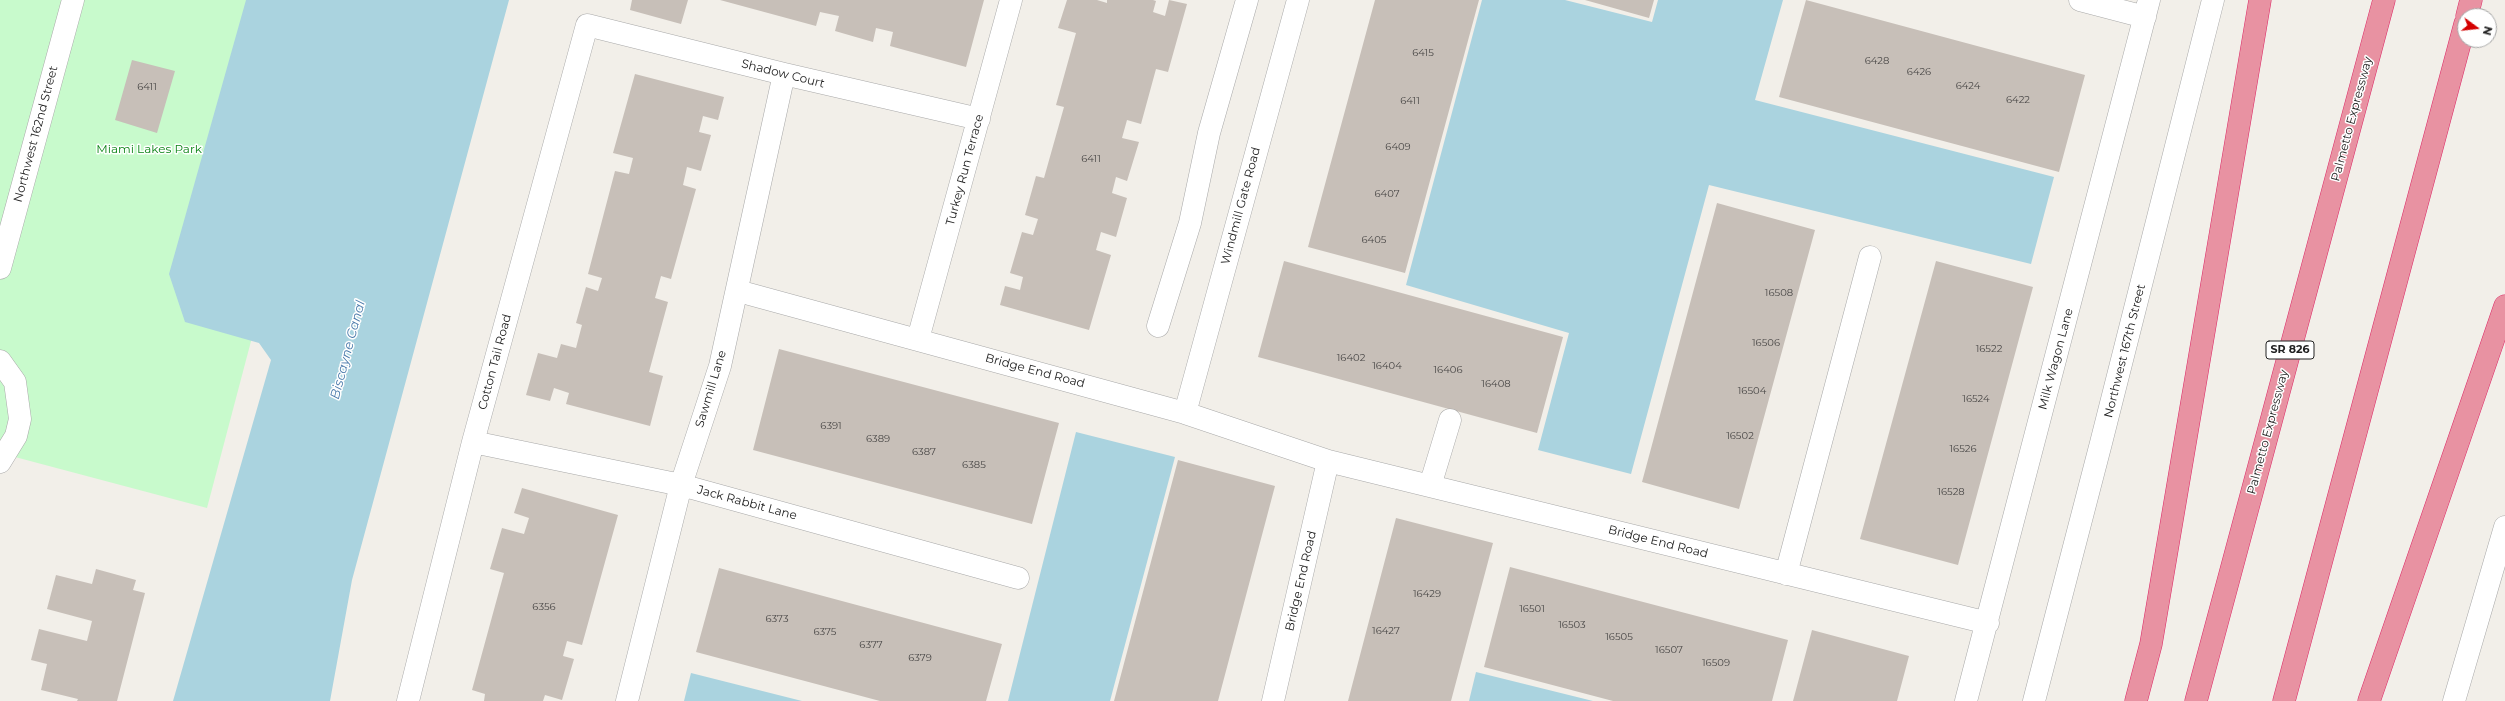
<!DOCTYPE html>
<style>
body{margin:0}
#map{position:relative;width:2505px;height:701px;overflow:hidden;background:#f2efe9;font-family:Montserrat,sans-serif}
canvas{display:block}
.north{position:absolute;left:2457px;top:8px;width:40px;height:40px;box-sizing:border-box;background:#fff;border:1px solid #a7a7a7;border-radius:50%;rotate:105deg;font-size:11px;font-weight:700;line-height:16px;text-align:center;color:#222}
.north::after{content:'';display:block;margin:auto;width:14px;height:18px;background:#d40000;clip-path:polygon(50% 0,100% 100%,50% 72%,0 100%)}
</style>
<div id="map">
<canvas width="2505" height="701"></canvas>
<div class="north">N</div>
</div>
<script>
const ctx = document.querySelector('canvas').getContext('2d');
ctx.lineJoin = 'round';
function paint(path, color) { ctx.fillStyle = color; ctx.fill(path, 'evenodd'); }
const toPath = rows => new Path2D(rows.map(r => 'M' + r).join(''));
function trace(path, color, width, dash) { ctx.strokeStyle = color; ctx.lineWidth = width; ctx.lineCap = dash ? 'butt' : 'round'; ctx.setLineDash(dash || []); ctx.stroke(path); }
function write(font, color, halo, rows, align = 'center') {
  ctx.font = font + ' Montserrat,sans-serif'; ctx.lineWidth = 3; ctx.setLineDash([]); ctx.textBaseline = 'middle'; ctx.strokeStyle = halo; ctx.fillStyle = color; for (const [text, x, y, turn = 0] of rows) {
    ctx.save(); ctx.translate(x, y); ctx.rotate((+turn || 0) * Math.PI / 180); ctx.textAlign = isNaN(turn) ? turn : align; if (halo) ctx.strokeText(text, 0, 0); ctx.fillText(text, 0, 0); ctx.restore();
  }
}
paint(toPath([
 [0,0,341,0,207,508,0,453]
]), '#c8facc');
paint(toPath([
 [246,0,509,0,352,580,330,701,173,701,271,360,259,343,185,322,169,274],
 [1482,0,1565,0,1652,22,1658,0,1783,0,1755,100,2054,177,2031,264,1709,185,1631,474,1538,450,1569,333,1406,285],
 [1076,432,1175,457,1110,701,1008,701],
 [1476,672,1593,701,1469,701],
 [691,673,802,701,684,701]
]), '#aad3df');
paint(toPath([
 [632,0,688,0,681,24,630,10],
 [720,0,984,0,966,67,890,46,893,32,876,28,873,42,835,31,839,16,820,12,816,26],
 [1067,0,1097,0,1107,3,1107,0,1153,0,1156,1,1153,12,1165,16,1169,0,1187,4,1168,72,1156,69,1141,124,1127,120,1122,138,1139,142,1127,181,1116,177,1112,193,1127,198,1116,237,1101,232,1096,250,1111,255,1089,330,1000,305,1005,286,1020,290,1023,277,1010,273,1022,232,1033,235,1038,219,1025,215,1036,176,1044,178,1064,107,1056,105,1076,33,1058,28],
 [1375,0,1479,0,1405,273,1308,247],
 [1585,0,1654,0,1649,18],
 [1806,0,2085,75,2059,172,1779,97],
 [132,60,175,71,157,133,115,120],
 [635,74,724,97,718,120,703,116,699,132,711,135,701,171,687,167,683,185,696,189,671,279,661,276,655,298,668,302,649,372,663,376,650,426,566,404,569,393,554,388,550,401,526,395,538,353,557,358,561,344,576,348,582,325,576,323,586,287,598,291,602,278,588,274,615,171,629,174,633,158,613,153],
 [1717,203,1815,230,1739,509,1642,482],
 [1284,261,1563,337,1537,433,1258,357],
 [1936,261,2033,287,1958,565,1860,539],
 [779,349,1059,423,1032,524,753,450],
 [1178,460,1275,486,1218,701,1114,701],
 [522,488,618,515,582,645,567,641,563,656,574,659,562,700,545,695,543,701,484,701,485,694,472,690,504,573,490,569,502,528,524,534,529,518,514,513],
 [1396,518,1493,543,1451,701,1348,701],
 [1510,567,1788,640,1772,701,1613,701,1484,667],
 [719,568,1002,644,986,701,880,701,696,652],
 [96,569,136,580,133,590,145,593,117,701,77,701,78,699,41,690,47,664,31,660,39,629,87,641,92,621,47,609,56,575,92,584],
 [1812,630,1909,656,1897,701,1793,701]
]), '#c7bfb8');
const minor = toPath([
 [2080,0,2145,17],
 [0,268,73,0],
 [738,291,1185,413,1328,461,1988,623],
 [1158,326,1190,223,1209,133,1247,0],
 [918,339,1011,0],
 [0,361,15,382,20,419,16,436,0,462],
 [1185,413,1298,0],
 [473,442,681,485,1018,578],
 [1430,486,1450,420],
 [1786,574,1870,257],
 [408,701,473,442,587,25,784,74,979,119],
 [627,701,681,485,720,366,784,74],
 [1273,701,1328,461],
 [1966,701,2149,0],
 [2034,701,2101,443,2213,0],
 [2454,701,2505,527]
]);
const highway = toPath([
 [2467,16,2471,0],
 [2136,701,2151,644,2260,0],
 [2196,701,2384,0],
 [2284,701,2465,24],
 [2369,701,2505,306]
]);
trace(minor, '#a9a9a9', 23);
trace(highway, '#dc2a67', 23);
trace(minor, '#fff', 22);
trace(highway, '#e892a2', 22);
write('10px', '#4b4948', null, [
 ["6415",1423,53],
 ["6428",1877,61],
 ["6426",1919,72],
 ["6424",1968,86],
 ["6411",147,87],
 ["6422",2018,100],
 ["6411",1410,101],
 ["6409",1398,147],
 ["6411",1091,159],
 ["6407",1387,194],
 ["6405",1374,240],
 ["16508",1779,293],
 ["16506",1766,343],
 ["16522",1989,349],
 ["16402",1351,358],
 ["16404",1387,366],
 ["16406",1448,370],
 ["16408",1496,384],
 ["16504",1752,391],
 ["16524",1976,399],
 ["6391",831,426],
 ["16502",1740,436],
 ["6389",878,439],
 ["16526",1963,449],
 ["6387",924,452],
 ["6385",974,465],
 ["16528",1951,492],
 ["16429",1427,594],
 ["6356",544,607],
 ["16501",1532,609],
 ["6373",777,619],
 ["16503",1572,625],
 ["16427",1386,631],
 ["6375",825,632],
 ["16505",1619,637],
 ["6377",871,645],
 ["16507",1669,650],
 ["6379",920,658],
 ["16509",1716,663]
]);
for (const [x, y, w] of [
 [2290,350,48]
]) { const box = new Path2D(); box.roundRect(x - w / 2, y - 9, w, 18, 3); ctx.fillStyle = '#fff'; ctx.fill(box); trace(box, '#222', 1); }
write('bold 11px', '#222', null, [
 ["SR 826",2290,350]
]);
write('12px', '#222', '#fff', [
 ["Shadow Court",783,74,14],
 ["Palmetto Expressway",2352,119,-75],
 ["Northwest 162nd Street",36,134,-75],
 ["Turkey Run Terrace",965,170,-75],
 ["Windmill Gate Road",1241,206,-75],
 ["Northwest 167th Street",2125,351,-76],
 ["Milk Wagon Lane",2056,359,-75],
 ["Cotton Tail Road",495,362,-75],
 ["Bridge End Road",1035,371,15],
 ["Sawmill Lane",711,389,-73],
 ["Palmetto Expressway",2268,432,-75],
 ["Jack Rabbit Lane",747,503,15],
 ["Bridge End Road",1658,542,14],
 ["Bridge End Road",1301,581,-77]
]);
write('12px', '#0c8416', '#fff', [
 ["Miami Lakes Park",149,149]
]);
write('italic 13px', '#4a7aab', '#fff', [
 ["Biscayne Canal",348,350,-75]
]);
</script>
